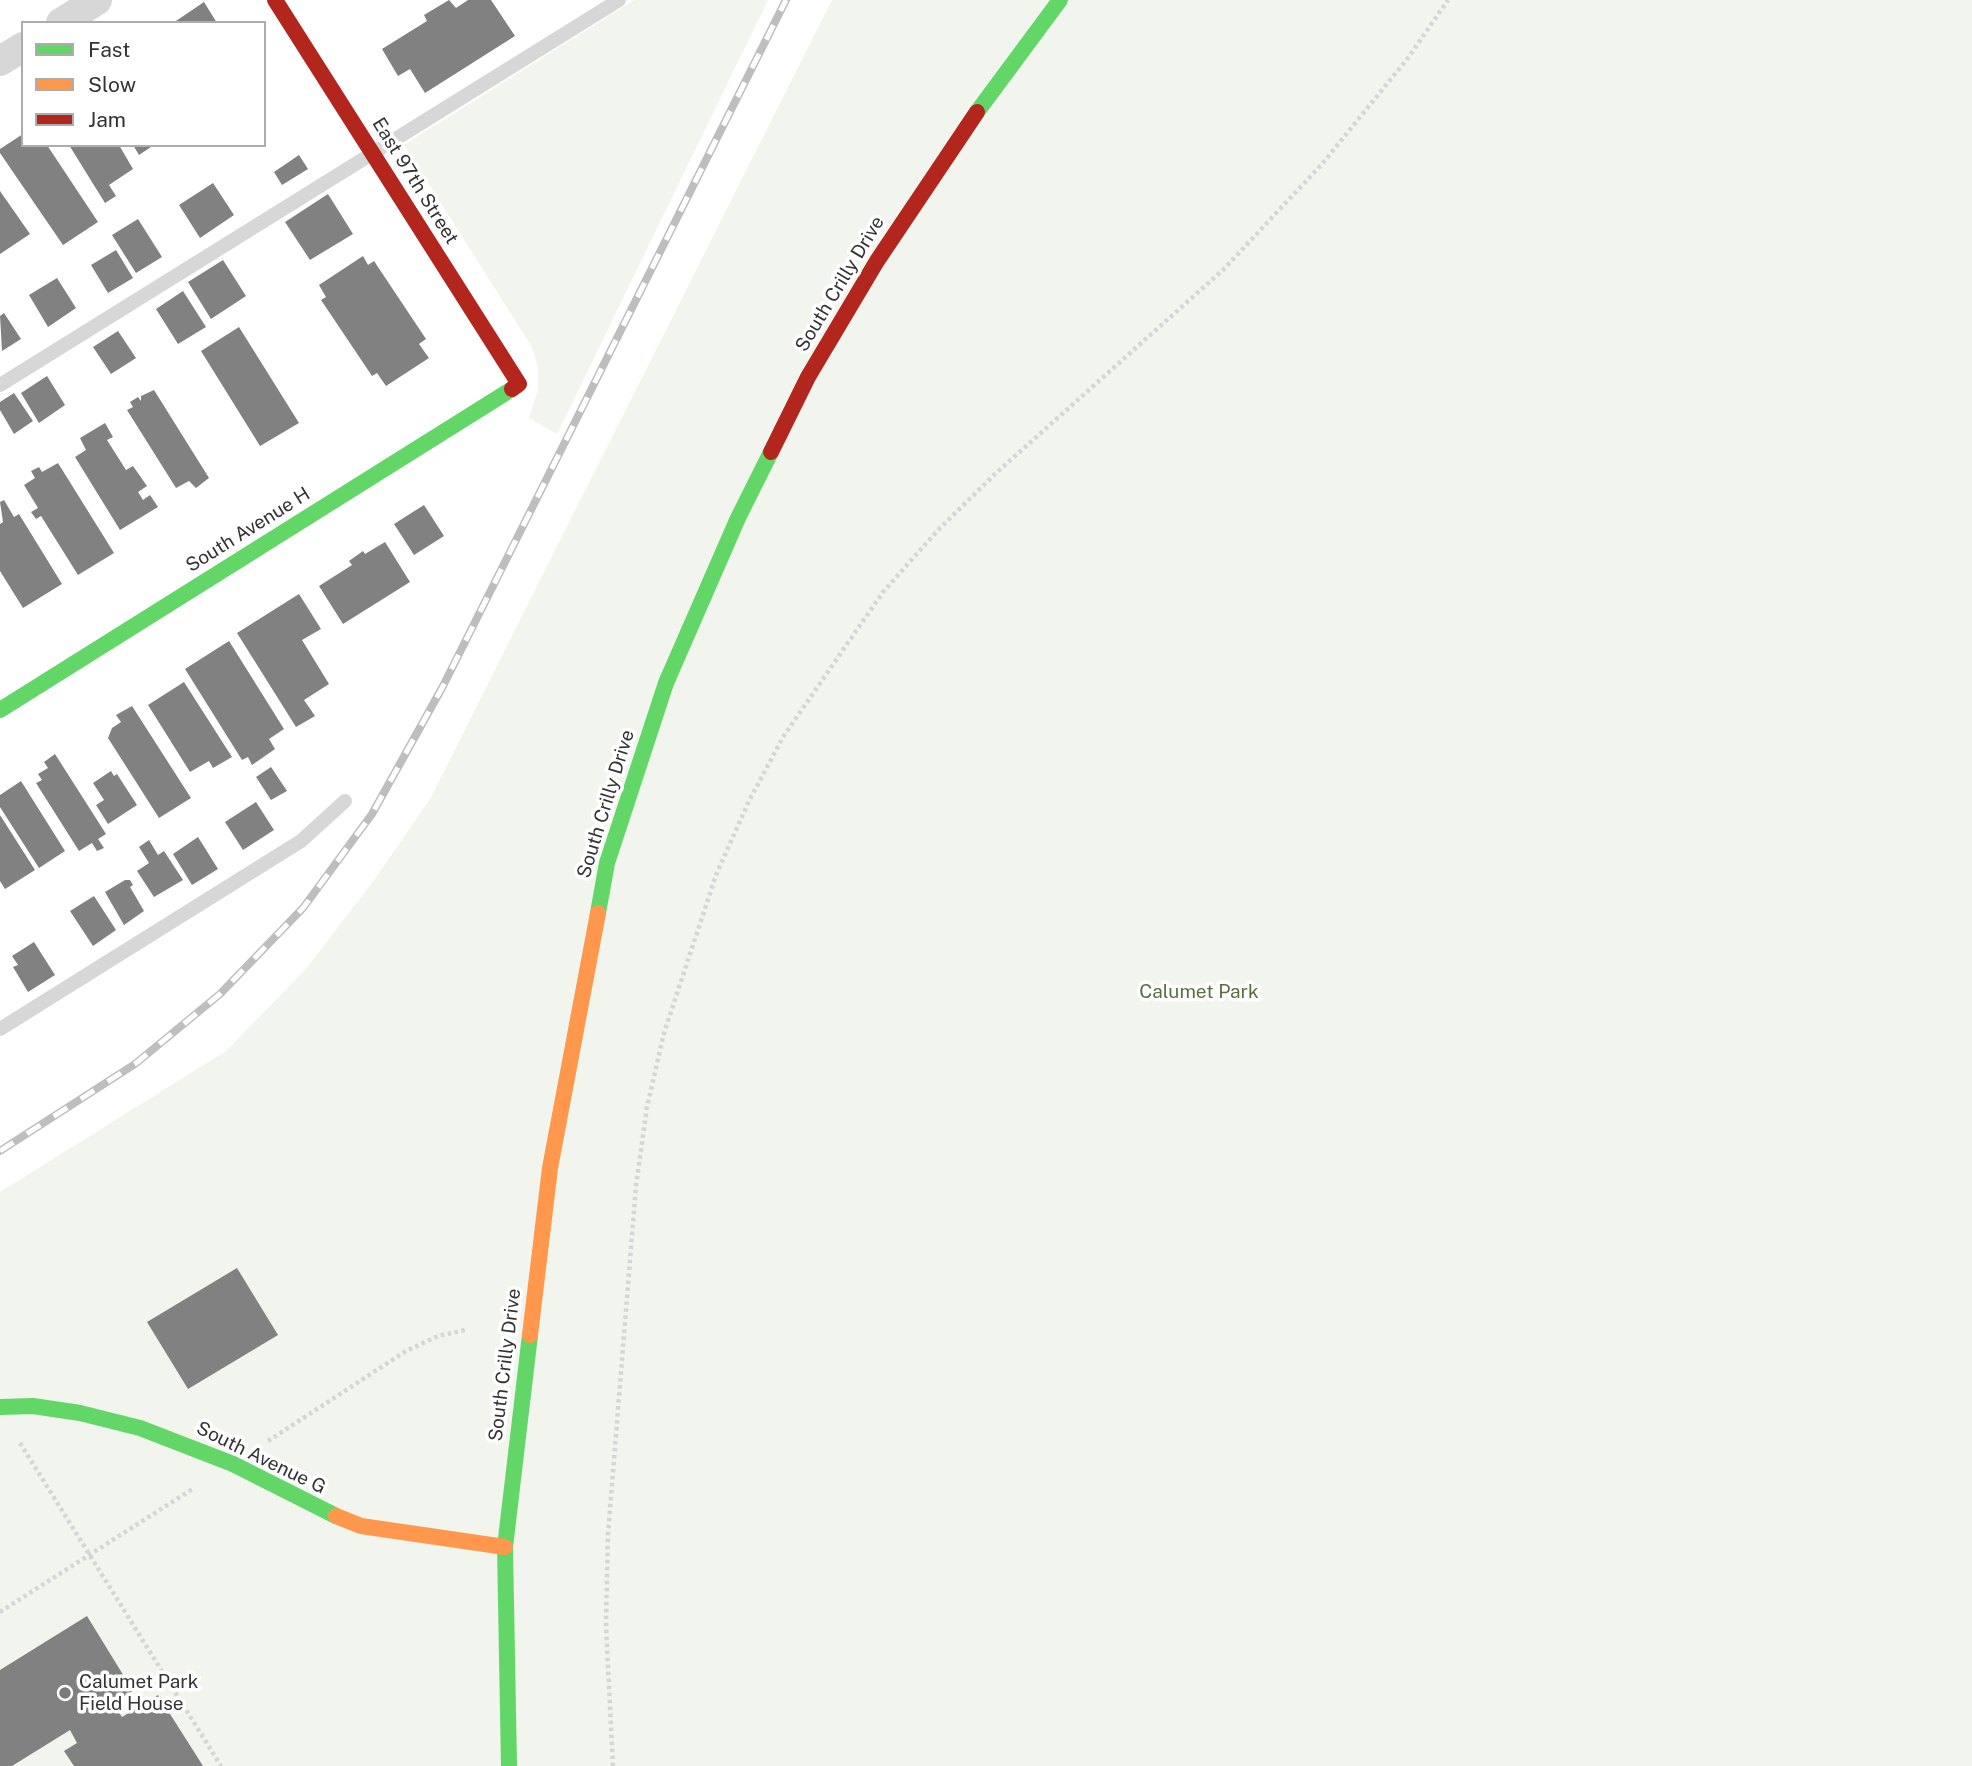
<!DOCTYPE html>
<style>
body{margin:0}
#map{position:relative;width:1972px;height:1766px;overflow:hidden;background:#fff;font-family:"Public Sans",sans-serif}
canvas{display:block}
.legend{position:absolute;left:21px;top:21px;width:245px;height:126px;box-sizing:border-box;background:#fff;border:2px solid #adadad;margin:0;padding:9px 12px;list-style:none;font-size:21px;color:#333}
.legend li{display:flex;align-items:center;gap:14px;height:35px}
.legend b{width:35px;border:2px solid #adadad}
</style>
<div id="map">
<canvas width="1972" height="1766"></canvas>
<ul class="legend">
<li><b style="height:9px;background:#63d668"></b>Fast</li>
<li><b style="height:9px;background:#ff974d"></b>Slow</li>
<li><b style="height:9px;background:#b3261e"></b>Jam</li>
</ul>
</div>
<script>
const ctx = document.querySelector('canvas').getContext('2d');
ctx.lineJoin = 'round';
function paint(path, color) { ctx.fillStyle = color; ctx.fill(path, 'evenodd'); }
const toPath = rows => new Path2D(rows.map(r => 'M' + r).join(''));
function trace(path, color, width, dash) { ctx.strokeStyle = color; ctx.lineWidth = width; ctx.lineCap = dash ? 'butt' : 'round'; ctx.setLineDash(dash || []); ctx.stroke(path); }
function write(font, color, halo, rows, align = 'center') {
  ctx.font = font + ' "Public Sans",sans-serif'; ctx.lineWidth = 7; ctx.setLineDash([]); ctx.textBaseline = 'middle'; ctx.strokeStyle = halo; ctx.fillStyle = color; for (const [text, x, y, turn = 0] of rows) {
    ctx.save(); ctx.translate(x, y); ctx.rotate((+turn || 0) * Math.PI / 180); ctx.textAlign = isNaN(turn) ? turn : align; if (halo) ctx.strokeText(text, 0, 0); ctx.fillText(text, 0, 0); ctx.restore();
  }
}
paint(toPath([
 [634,0,768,0,557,434,529,418,538,390,538,367,532,347,404,145],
 [832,0,1972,0,1972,1766,0,1766,0,1192,226,1051,305,970,375,879,430,799]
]), '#f1f5ed');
paint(toPath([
 [449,0,456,8,468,0,491,0,515,36,425,93,410,69,398,76,382,49,427,21,424,15],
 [204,2,217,23,173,23],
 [23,134,23,145,47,145,98,222,63,245,0,153,0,149],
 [69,145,119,145,133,169,109,185,116,196,105,203],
 [133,145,154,145,139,155],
 [299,155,308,169,282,185,274,172],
 [213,183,234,215,200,238,179,205],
 [0,191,30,234,0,254],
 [328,194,353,234,310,260,285,222],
 [138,219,162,257,136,273,112,235],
 [116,250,133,278,108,293,91,265],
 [363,256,368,265,374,261,426,339,419,344,429,358,386,386,377,373,372,376,321,300,326,297,319,285],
 [223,260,246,296,211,319,188,282],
 [57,278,76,308,48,327,29,295],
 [183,291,206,327,178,344,156,309],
 [4,313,21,339,2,351,0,316],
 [239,327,299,423,260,446,201,351],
 [118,331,136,358,111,374,93,347],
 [47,376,65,405,39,423,21,393],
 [154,390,209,478,196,488,189,481,176,488,127,410,133,407,130,402,138,397,141,401,141,396],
 [14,393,33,421,14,434,0,410,0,402],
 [105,423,113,437,107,440,126,470,133,466,147,486,138,492,143,500,150,495,158,507,120,530,75,457,86,450,80,438],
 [58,463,114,553,78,575,41,516,36,519,31,512,38,508,24,485,35,478,31,471,39,467,42,472],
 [4,500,14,517,19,514,62,584,23,608,0,571,0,524,3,522,0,502],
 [424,505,444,536,414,555,394,524],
 [385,542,410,582,343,624,319,586,352,565,349,561,363,551,365,554],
 [299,594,321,629,302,640,329,684,304,700,315,716,296,727,237,633],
 [229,641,284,729,269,739,275,749,252,765,248,757,242,760,185,669],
 [184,682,232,757,213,768,209,761,190,772,148,705],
 [132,706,191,798,159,818,108,738,112,728,121,722,116,715],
 [55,754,106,834,98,839,104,848,97,851,92,843,79,851,36,783,42,780,38,774,48,768,44,762],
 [271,767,287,791,271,800,256,777],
 [111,771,114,776,117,774,137,805,108,824,96,805,104,800,93,783],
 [21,781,65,851,39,868,0,807,0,795],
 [256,802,274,830,243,850,225,822],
 [0,815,35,870,5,889,0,881],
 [198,837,218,869,192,885,173,854],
 [149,840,158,855,164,851,183,880,154,897,137,871,149,863,139,847],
 [125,880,130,880,133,885,130,887,144,911,124,925,105,892],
 [94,896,116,930,93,946,70,911],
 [34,942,55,975,28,992,13,967,18,965,12,956],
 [237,1268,278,1335,188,1389,147,1322],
 [87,1616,133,1691,113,1703,122,1717,158,1695,203,1766,74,1766,64,1751,77,1743,70,1730,12,1766,0,1766,0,1670]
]), '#818181');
trace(toPath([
 [268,1441,406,1351,438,1336,465,1330],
 [20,1443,221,1766],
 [0,1612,194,1488],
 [613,1766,606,1626,608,1534,636,1186,647,1107,664,1033,716,875,748,803,783,737,883,592,939,529,995,474,1224,269,1322,164,1408,58,1448,0]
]), '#d6d6d6', 4.5, [3.5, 3.5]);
trace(toPath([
 [0,385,619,0],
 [0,1029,301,841,345,801]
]), '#d7d7d7', 14);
trace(toPath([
 [61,23,97,0],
 [0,61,23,47]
]), '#d7d7d7', 30);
trace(toPath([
 [977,112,1060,0],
 [0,710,512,389],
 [598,913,607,863,666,683,738,518,771,452],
 [0,1407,33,1406,80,1413,140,1428,233,1464,336,1516],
 [509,1766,505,1547,530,1335]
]), '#63d668', 16);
trace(toPath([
 [530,1335,550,1168,598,913],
 [336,1516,361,1526,505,1547]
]), '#ff974d', 16);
trace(toPath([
 [275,0,519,384,512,389],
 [771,452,808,377,877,261,977,112]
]), '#b3261e', 16);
const rail = toPath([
 [0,1151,135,1064,220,994,303,908,372,814,442,688,786,0]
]);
trace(rail, '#bebebe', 8);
trace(rail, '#fff', 5, [16]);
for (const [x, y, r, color] of [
 [65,1693,7,"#7a7a7a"]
]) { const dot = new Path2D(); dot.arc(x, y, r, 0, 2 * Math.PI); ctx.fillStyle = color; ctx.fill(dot); trace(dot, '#fff', 2.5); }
write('19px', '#333', '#fff', [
 ["East 97th Street",415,181,58],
 ["South Crilly Drive",840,284,-59],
 ["South Avenue H",248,530,-32],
 ["South Crilly Drive",606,804,-73],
 ["South Crilly Drive",505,1365,-83],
 ["South Avenue G",261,1458,26]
]);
write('19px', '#56703f', '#fff', [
 ["Calumet Park",1199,992]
]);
write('19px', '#333', '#fff', [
 ["Calumet Park",79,1682],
 ["Field House",79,1704]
], 'left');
</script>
